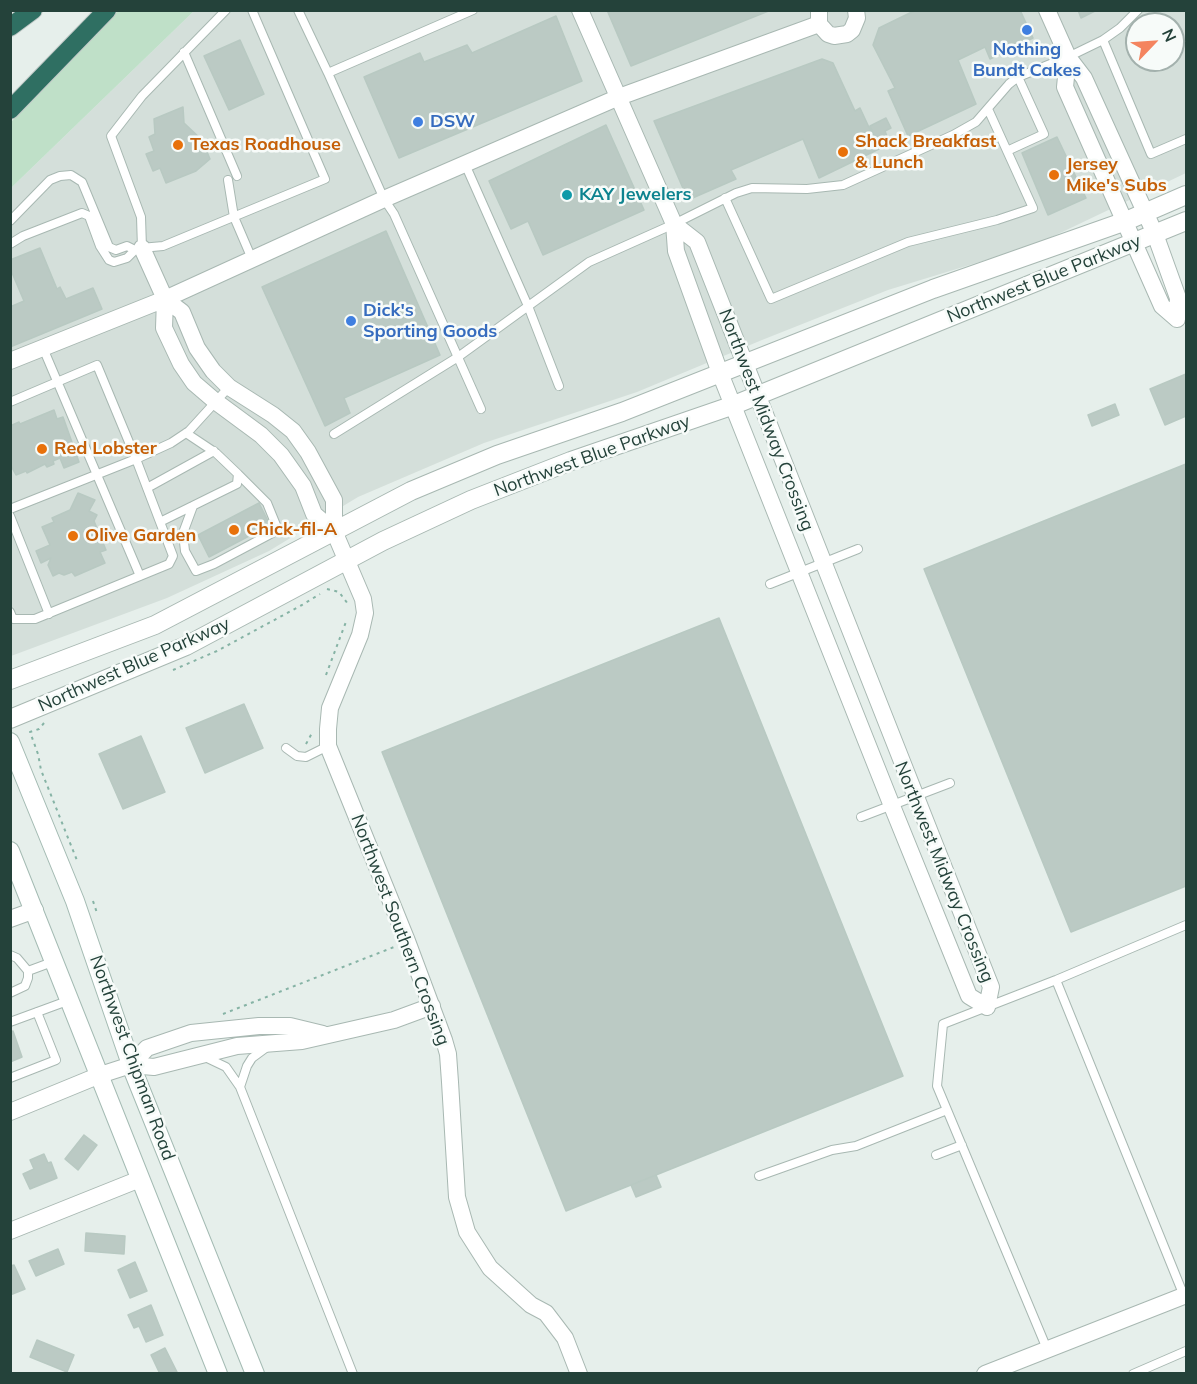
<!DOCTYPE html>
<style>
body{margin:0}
#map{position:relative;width:1197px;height:1384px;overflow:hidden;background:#e6efeb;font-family:Mulish,sans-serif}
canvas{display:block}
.frame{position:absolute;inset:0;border:12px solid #24423a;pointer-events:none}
.north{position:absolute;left:1125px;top:12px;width:60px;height:60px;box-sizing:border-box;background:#f7fbf9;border:2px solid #a3b1ad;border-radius:50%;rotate:65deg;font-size:16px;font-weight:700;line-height:24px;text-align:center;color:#24423a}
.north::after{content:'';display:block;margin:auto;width:21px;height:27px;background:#f4845f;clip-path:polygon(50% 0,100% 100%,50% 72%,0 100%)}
</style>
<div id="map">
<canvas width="1197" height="1384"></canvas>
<div class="frame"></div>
<div class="north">N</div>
</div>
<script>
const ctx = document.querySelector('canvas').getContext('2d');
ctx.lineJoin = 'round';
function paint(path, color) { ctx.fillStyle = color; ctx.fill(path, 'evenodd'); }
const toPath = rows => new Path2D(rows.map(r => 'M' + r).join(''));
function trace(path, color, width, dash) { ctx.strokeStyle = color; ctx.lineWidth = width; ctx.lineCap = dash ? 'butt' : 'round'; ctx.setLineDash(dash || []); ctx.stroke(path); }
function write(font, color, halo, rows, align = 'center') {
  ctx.font = font + ' Mulish,sans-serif'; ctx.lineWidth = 5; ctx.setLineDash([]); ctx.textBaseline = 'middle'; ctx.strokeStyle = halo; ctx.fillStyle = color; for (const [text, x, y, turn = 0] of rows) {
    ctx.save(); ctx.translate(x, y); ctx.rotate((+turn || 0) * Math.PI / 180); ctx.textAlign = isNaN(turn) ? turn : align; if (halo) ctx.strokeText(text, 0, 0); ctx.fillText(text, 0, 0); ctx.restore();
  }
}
paint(toPath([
 [194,11,1186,11,1186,173,1035,245,888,290,762,340,637,392,484,443,358,497,269,551,167,598,11,656,11,188],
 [1137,24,1173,24,1173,60,1137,60]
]), '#d4dfda');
paint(toPath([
 [118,11,194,11,11,188,11,122]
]), '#bfe0c8');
const building = toPath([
 [607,10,771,10,631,66,607,10],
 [916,10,1020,10,1033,38,990,59,985,47,958,60,976,104,908,136,888,91,895,88,873,45,879,28,916,10],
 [1078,10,1097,10,1081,18,1078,10],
 [556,16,582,81,399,158,364,77,420,53,424,62,467,45,472,53,556,16],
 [240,40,264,94,229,110,204,56,240,40],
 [822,59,833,63,855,111,860,108,879,149,819,178,803,139,731,170,736,179,688,200,654,121,822,59],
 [183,107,184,123,202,140,210,159,196,171,166,183,160,168,153,171,146,154,154,151,149,137,155,134,154,119,183,107],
 [886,118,891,128,885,131,888,139,878,144,870,126,886,118],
 [606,125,644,210,543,255,528,221,511,229,489,181,606,125],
 [1057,137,1086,198,1048,215,1022,153,1057,137],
 [386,231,440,355,344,398,350,413,325,426,262,287,386,231],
 [40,248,57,289,60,287,66,299,93,288,102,309,10,347,10,307,24,301,10,268,10,260,40,248],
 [1186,374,1186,416,1165,425,1150,389,1186,374],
 [1115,404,1119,415,1092,426,1088,415,1115,404],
 [54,410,57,419,63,417,79,462,64,468,60,458,53,461,54,464,47,467,45,464,27,473,26,471,16,475,10,464,10,426,19,422,20,424,54,410],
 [1186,464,1186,886,1071,932,924,569,1186,464],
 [78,493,95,500,89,511,97,515,94,521,106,550,100,552,105,563,75,576,72,572,64,575,59,573,53,576,48,565,51,558,41,563,36,551,50,545,42,527,54,522,52,518,70,510,78,493],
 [259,503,270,525,209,557,198,535,259,503],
 [719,618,903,1076,566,1211,382,752,719,618],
 [244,704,263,748,205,773,186,728,244,704],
 [141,736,165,792,123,809,99,754,141,736],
 [13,1031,22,1057,10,1062,10,1032,13,1031],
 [84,1135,97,1145,78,1170,65,1159,84,1135],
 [44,1154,48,1163,51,1162,57,1178,30,1189,23,1174,34,1169,30,1160,44,1154],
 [656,1175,661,1187,636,1197,631,1185,656,1175],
 [86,1233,125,1236,124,1254,85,1251,86,1233],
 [58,1249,64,1264,36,1276,29,1261,58,1249],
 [135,1262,147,1291,130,1298,118,1270,135,1262],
 [14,1265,25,1289,10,1295,10,1266,14,1265],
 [151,1305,163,1335,146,1342,139,1326,134,1328,128,1315,151,1305],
 [37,1340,74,1355,67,1372,30,1357,37,1340],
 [165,1348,178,1374,160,1374,151,1355,165,1348]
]);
paint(building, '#bbcac4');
trace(building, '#b8c9c2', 1.5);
const service = toPath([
 [298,10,328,73,384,199,394,214,481,409],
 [1103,40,1151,154,1186,139],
 [184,52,237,176],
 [328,73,473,10],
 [1007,151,1044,134,1018,77],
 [465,164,528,306,559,386],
 [228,180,234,217,252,259],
 [725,198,771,299,908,242,997,220,1033,208,988,109],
 [10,221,50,180,60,176,71,175,82,182,109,247,116,250,127,246,135,250,127,258,114,262,109,260,100,246,89,216,82,213,23,236,10,244],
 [141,248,163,246,325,179,252,10],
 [142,248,141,217,111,136,142,96,226,10],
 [43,348,140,576],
 [10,402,97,365,136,459,173,556,169,564,35,619,13,619,10,612],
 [334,434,458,357,589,262,674,224,736,193,752,188,807,189,843,185,953,135,976,122,1009,84,1018,77,1068,57,1103,40,1120,28,1138,10],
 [147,488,214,451],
 [193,506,183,533,185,551,196,571,214,564,278,530,267,503,238,474],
 [10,509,136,459,171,443,189,431,229,387],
 [10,516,49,614],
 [160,522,237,484,238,474,216,453,186,433],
 [770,584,858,549],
 [286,748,297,756,306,757,328,746],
 [861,817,950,783],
 [10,955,17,958,28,971,55,961],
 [1056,980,1184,1296],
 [10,993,25,986,28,978,28,971],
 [10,1022,70,1000],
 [205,1057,226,1067,240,1087,247,1066,252,1058,267,1047],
 [10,1078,56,1060,37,1012],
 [240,1087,353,1374],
 [936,1155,962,1145],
 [759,1176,832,1150,856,1146,947,1110],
 [1047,1349,937,1086,943,1024,1056,980,1186,925],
 [1133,1374,1186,1351]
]);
const minor = toPath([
 [580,10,674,224,676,251,720,373,892,806,969,996,987,1007,991,987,697,242,674,224],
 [819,10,819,24,828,34,834,36,847,34,852,30,857,18,856,10],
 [1047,10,1068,57,1084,78,1155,234,1178,298,1177,319],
 [1068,57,1065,87,1162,306,1177,319],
 [142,248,165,299,164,328,181,364,194,383,215,401,261,435,281,455,303,486,314,514,334,531],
 [165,299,182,312,197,348,213,371,229,387,273,415,293,431,308,452,334,500,334,531,363,599,365,613,360,635,330,708,328,729,328,746,407,941,444,1040,448,1054,450,1082,457,1197,467,1232,490,1268,531,1305,546,1313,565,1338,579,1374],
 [10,361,165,299,384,199,619,97,819,24],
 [10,919,35,910],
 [131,1065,147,1048,191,1033,259,1026,290,1026,323,1034],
 [10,1112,100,1075,131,1065,154,1067,237,1046,302,1041,394,1020,432,1006],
 [10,1231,140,1179],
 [985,1374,1186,1295]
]);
const tertiary = toPath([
 [10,680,155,625,411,491,497,455,622,412,933,289,1126,221,1186,195],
 [10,719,186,646,383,541,471,500,571,461,734,405,1186,221]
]);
const secondary = toPath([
 [10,742,75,901,134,1073,255,1374],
 [10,851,218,1374]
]);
const motorway = toPath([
 [10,27,33,10],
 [10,110,107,10]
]);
trace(service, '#a8b8b2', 10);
trace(minor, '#a8b8b2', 18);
trace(tertiary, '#a8b8b2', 20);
trace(secondary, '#a4bbb3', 20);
trace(motorway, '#c2cac8', 20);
trace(toPath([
 [327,589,339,592,348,604],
 [173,670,217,651,302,605,320,594],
 [326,675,347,619],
 [44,723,39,729,30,732,38,754,41,770,78,863],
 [306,744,312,733],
 [93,901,97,913],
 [223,1014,394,947]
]), '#86b3a5', 2, [3, 4.5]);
trace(service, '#fff', 8);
trace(minor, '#fff', 16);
trace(tertiary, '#fff', 18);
trace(secondary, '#fff', 18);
trace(motorway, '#2f6f62', 18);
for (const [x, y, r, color] of [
 [1027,30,6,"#3f7fe0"],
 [418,122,6,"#3f7fe0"],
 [178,145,6,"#e8710a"],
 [843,152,6,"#e8710a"],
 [1054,175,6,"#e8710a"],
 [567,195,6,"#0f9aa8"],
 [351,321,6,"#3f7fe0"],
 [42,449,6,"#e8710a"],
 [234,530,6,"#e8710a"],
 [73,536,6,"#e8710a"]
]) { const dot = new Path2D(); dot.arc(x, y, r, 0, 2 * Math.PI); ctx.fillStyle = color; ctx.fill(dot); trace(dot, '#f7fbf9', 2); }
write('bold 18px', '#366cbe', '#f7fbf9', [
 ["Nothing",1027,50,"center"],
 ["Bundt Cakes",1027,71,"center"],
 ["DSW",430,122],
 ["Dick's",363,311],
 ["Sporting Goods",363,332]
], 'left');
write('bold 18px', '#c56008', '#f7fbf9', [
 ["Shack Breakfast",855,142],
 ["& Lunch",855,163],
 ["Texas Roadhouse",190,145],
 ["Jersey",1066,165],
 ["Mike's Subs",1066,186],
 ["Red Lobster",54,449],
 ["Chick-fil-A",246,530],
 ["Olive Garden",85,536]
], 'left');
write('bold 18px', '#0d838f', '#f7fbf9', [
 ["KAY Jewelers",579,195]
], 'left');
write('18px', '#24423a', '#f7fbf9', [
 ["Northwest Blue Parkway",1044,279,-22],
 ["Northwest Midway Crossing",766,420,69],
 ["Northwest Blue Parkway",592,456,-20],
 ["Northwest Blue Parkway",134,665,-24],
 ["Northwest Midway Crossing",944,872,68],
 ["Northwest Southern Crossing",400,930,69],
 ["Northwest Chipman Road",132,1058,70]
]);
</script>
